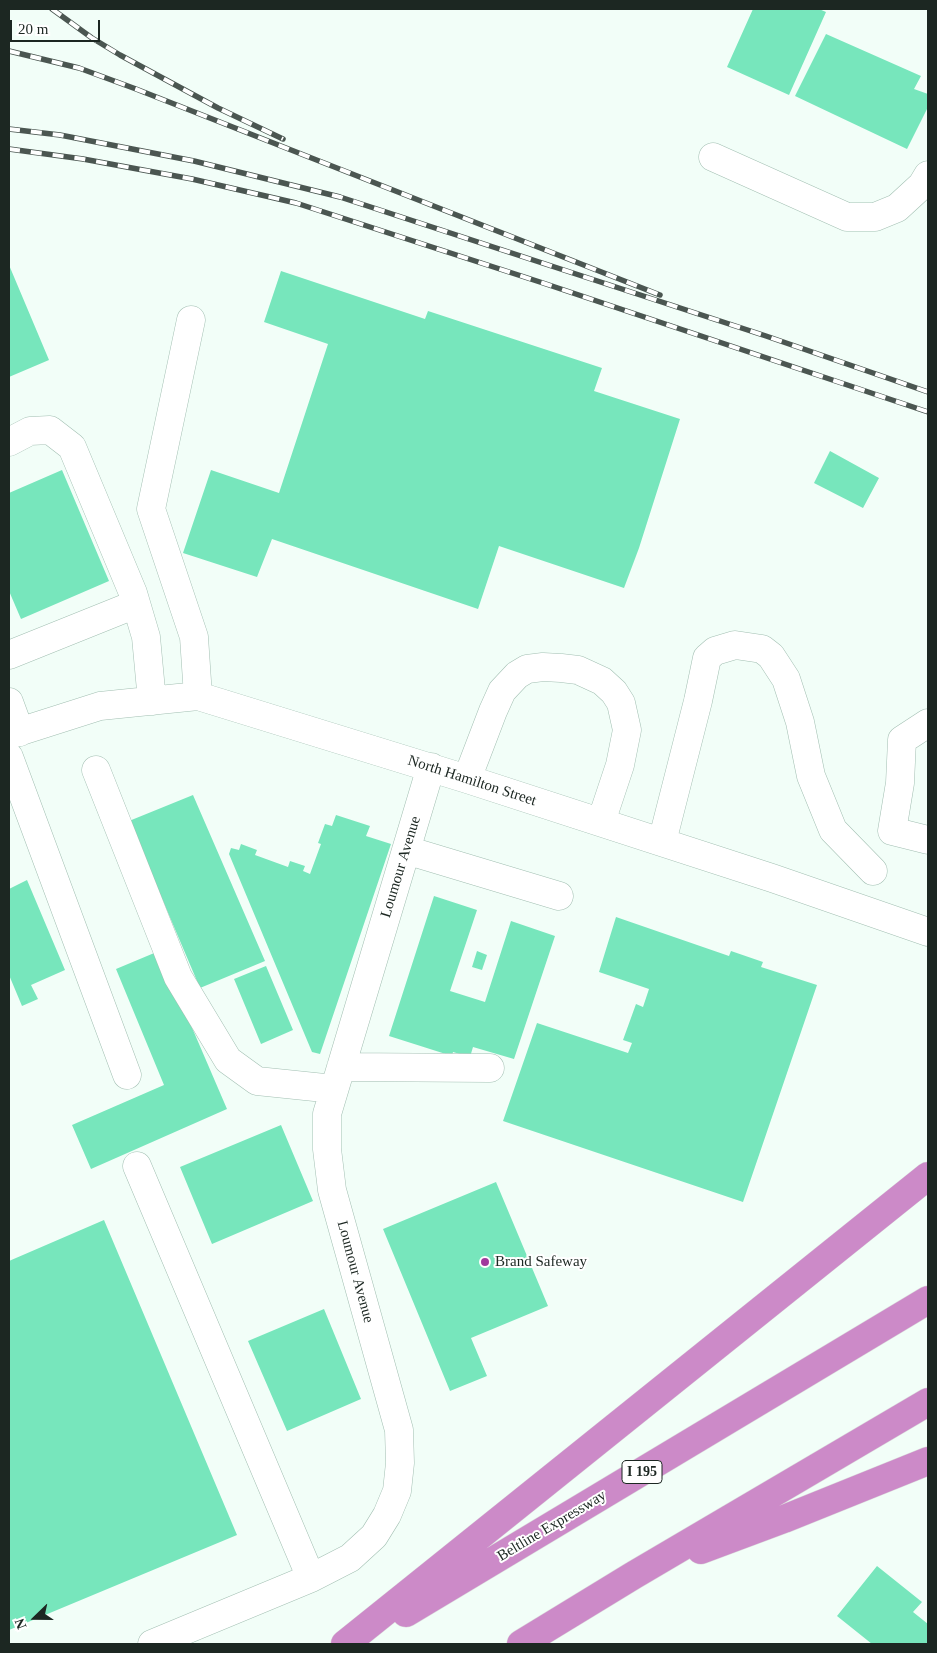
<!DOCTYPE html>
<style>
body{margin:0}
#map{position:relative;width:937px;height:1653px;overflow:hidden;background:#f2fef8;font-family:"Times New Roman",serif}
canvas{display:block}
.frame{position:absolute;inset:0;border:10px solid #1c2722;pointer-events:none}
.north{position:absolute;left:10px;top:1593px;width:50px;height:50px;-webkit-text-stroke:4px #fff;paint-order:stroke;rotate:248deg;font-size:14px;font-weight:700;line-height:20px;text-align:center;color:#1c2722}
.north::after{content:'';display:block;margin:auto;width:18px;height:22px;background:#1c2722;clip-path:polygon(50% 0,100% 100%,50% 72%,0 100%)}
.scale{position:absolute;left:10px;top:20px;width:90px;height:22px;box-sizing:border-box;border:2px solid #1c2722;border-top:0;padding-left:6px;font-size:15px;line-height:18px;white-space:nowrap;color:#1c2722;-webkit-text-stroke:4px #fff;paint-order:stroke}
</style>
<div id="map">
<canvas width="937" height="1653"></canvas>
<div class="frame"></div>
<div class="north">N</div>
<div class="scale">20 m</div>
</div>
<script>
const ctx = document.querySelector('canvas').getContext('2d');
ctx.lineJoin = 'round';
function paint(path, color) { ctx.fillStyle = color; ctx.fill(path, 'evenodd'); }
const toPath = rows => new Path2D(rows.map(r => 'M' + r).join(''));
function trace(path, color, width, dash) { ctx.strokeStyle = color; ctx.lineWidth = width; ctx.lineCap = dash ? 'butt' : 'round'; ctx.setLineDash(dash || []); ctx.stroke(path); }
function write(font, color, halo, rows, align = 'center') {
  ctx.font = font + ' "Times New Roman",serif'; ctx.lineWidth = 4; ctx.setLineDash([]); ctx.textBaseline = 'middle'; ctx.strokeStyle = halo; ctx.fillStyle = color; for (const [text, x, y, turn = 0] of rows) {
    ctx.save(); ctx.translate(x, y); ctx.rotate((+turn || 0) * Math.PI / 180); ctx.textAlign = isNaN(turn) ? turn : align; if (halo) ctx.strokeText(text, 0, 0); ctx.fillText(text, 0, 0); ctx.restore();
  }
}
paint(toPath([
 [753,9,819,9,826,12,789,95,727,67],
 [826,34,921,76,914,89,928,94,928,107,907,149,795,96],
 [9,265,49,360,9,377],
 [281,271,425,319,428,311,602,368,594,391,680,419,639,548,624,588,499,546,478,609,272,539,257,577,183,553,211,470,279,493,328,344,264,322],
 [830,451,879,478,863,508,814,483],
 [62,470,109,581,21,619,9,591,9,493],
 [193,795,265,961,200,988,129,821],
 [336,815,370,826,366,836,391,844,320,1054,312,1052,229,854,231,848,239,850,241,844,257,850,255,855,288,867,290,861,305,866,303,871,310,874,321,844,318,843,325,824,332,826],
 [27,880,65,970,31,985,38,999,22,1006,9,975,9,889],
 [434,896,477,910,450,991,485,1002,511,921,555,936,514,1059,473,1047,470,1057,453,1052,452,1056,389,1036],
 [616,917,729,956,731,951,763,962,761,967,817,985,743,1202,503,1121,537,1023,628,1053,632,1043,623,1040,636,1004,643,1007,649,989,599,972],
 [159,951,227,1109,91,1169,72,1125,164,1085,116,969],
 [477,951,487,955,482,970,472,967],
 [266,966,293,1030,261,1044,234,979],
 [281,1125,313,1201,212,1244,180,1167],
 [496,1182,548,1306,471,1338,487,1376,450,1391,383,1229],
 [104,1220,237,1535,9,1630,9,1261],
 [324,1309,361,1399,287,1431,248,1341],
 [877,1566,922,1602,913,1612,928,1624,928,1644,872,1644,837,1616]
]), '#77e6bc');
const minor = toPath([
 [713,157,847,217,875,217,897,208,922,185,928,175],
 [191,320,151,509,194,637,198,696],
 [9,442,30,431,50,430,72,447,133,593,146,637,152,701],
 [9,655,136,604],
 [9,702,20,732],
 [928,723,902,740,900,783,892,831,928,840],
 [9,735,100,706,198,696,467,779,772,878,928,932],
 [9,757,127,1075],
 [96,770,178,977,228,1060,257,1081,334,1089],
 [467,779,493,711,502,691,517,675,527,669,543,667,561,668,578,670,602,681,614,692,621,703,627,730,620,765,601,822],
 [662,842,698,701,707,658,715,651,735,645,762,649,771,656,786,679,800,722,811,776,833,830,873,871],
 [406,850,559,896],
 [341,1067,490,1068],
 [137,1166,311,1578],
 [152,1644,311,1578,350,1558,374,1536,387,1515,397,1491,400,1463,399,1430,332,1190,327,1149,327,1114,431,767]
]);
const highway = toPath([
 [701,1550,784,1519,928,1461],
 [406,1613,928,1300],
 [345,1644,928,1176],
 [521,1644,634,1575,928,1402]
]);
trace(minor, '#a2bfb2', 29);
trace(highway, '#dbdcdc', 29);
trace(minor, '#fff', 28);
trace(highway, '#cc8ac8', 28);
const rail = toPath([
 [52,9,92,38,120,55,218,108,283,139],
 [9,51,79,68,136,89,660,295],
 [9,129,60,135,194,161,340,197,766,336,928,392],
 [9,149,83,159,192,179,296,203,543,283,928,412]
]);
trace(rail, '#4b5651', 5.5);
trace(rail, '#fff', 4, [11]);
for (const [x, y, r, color] of [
 [485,1262,5,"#a0399d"]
]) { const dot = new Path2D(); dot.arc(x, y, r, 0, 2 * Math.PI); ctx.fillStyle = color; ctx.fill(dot); trace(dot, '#fff', 2); }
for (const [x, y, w] of [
 [642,1472,40]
]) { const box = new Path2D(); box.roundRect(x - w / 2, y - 11.5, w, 23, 4); ctx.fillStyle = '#fff'; ctx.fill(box); trace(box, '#1c2722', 1); }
write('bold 14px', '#1c2722', null, [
 ["I 195",642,1472]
]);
write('15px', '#1c2722', '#fff', [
 ["North Hamilton Street",472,781,18],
 ["Loumour Avenue",401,867,-73],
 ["Loumour Avenue",355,1272,75],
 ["Beltline Expressway",552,1526,-31]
]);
write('15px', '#1c2722', '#fff', [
 ["Brand Safeway",495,1262]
], 'left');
</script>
